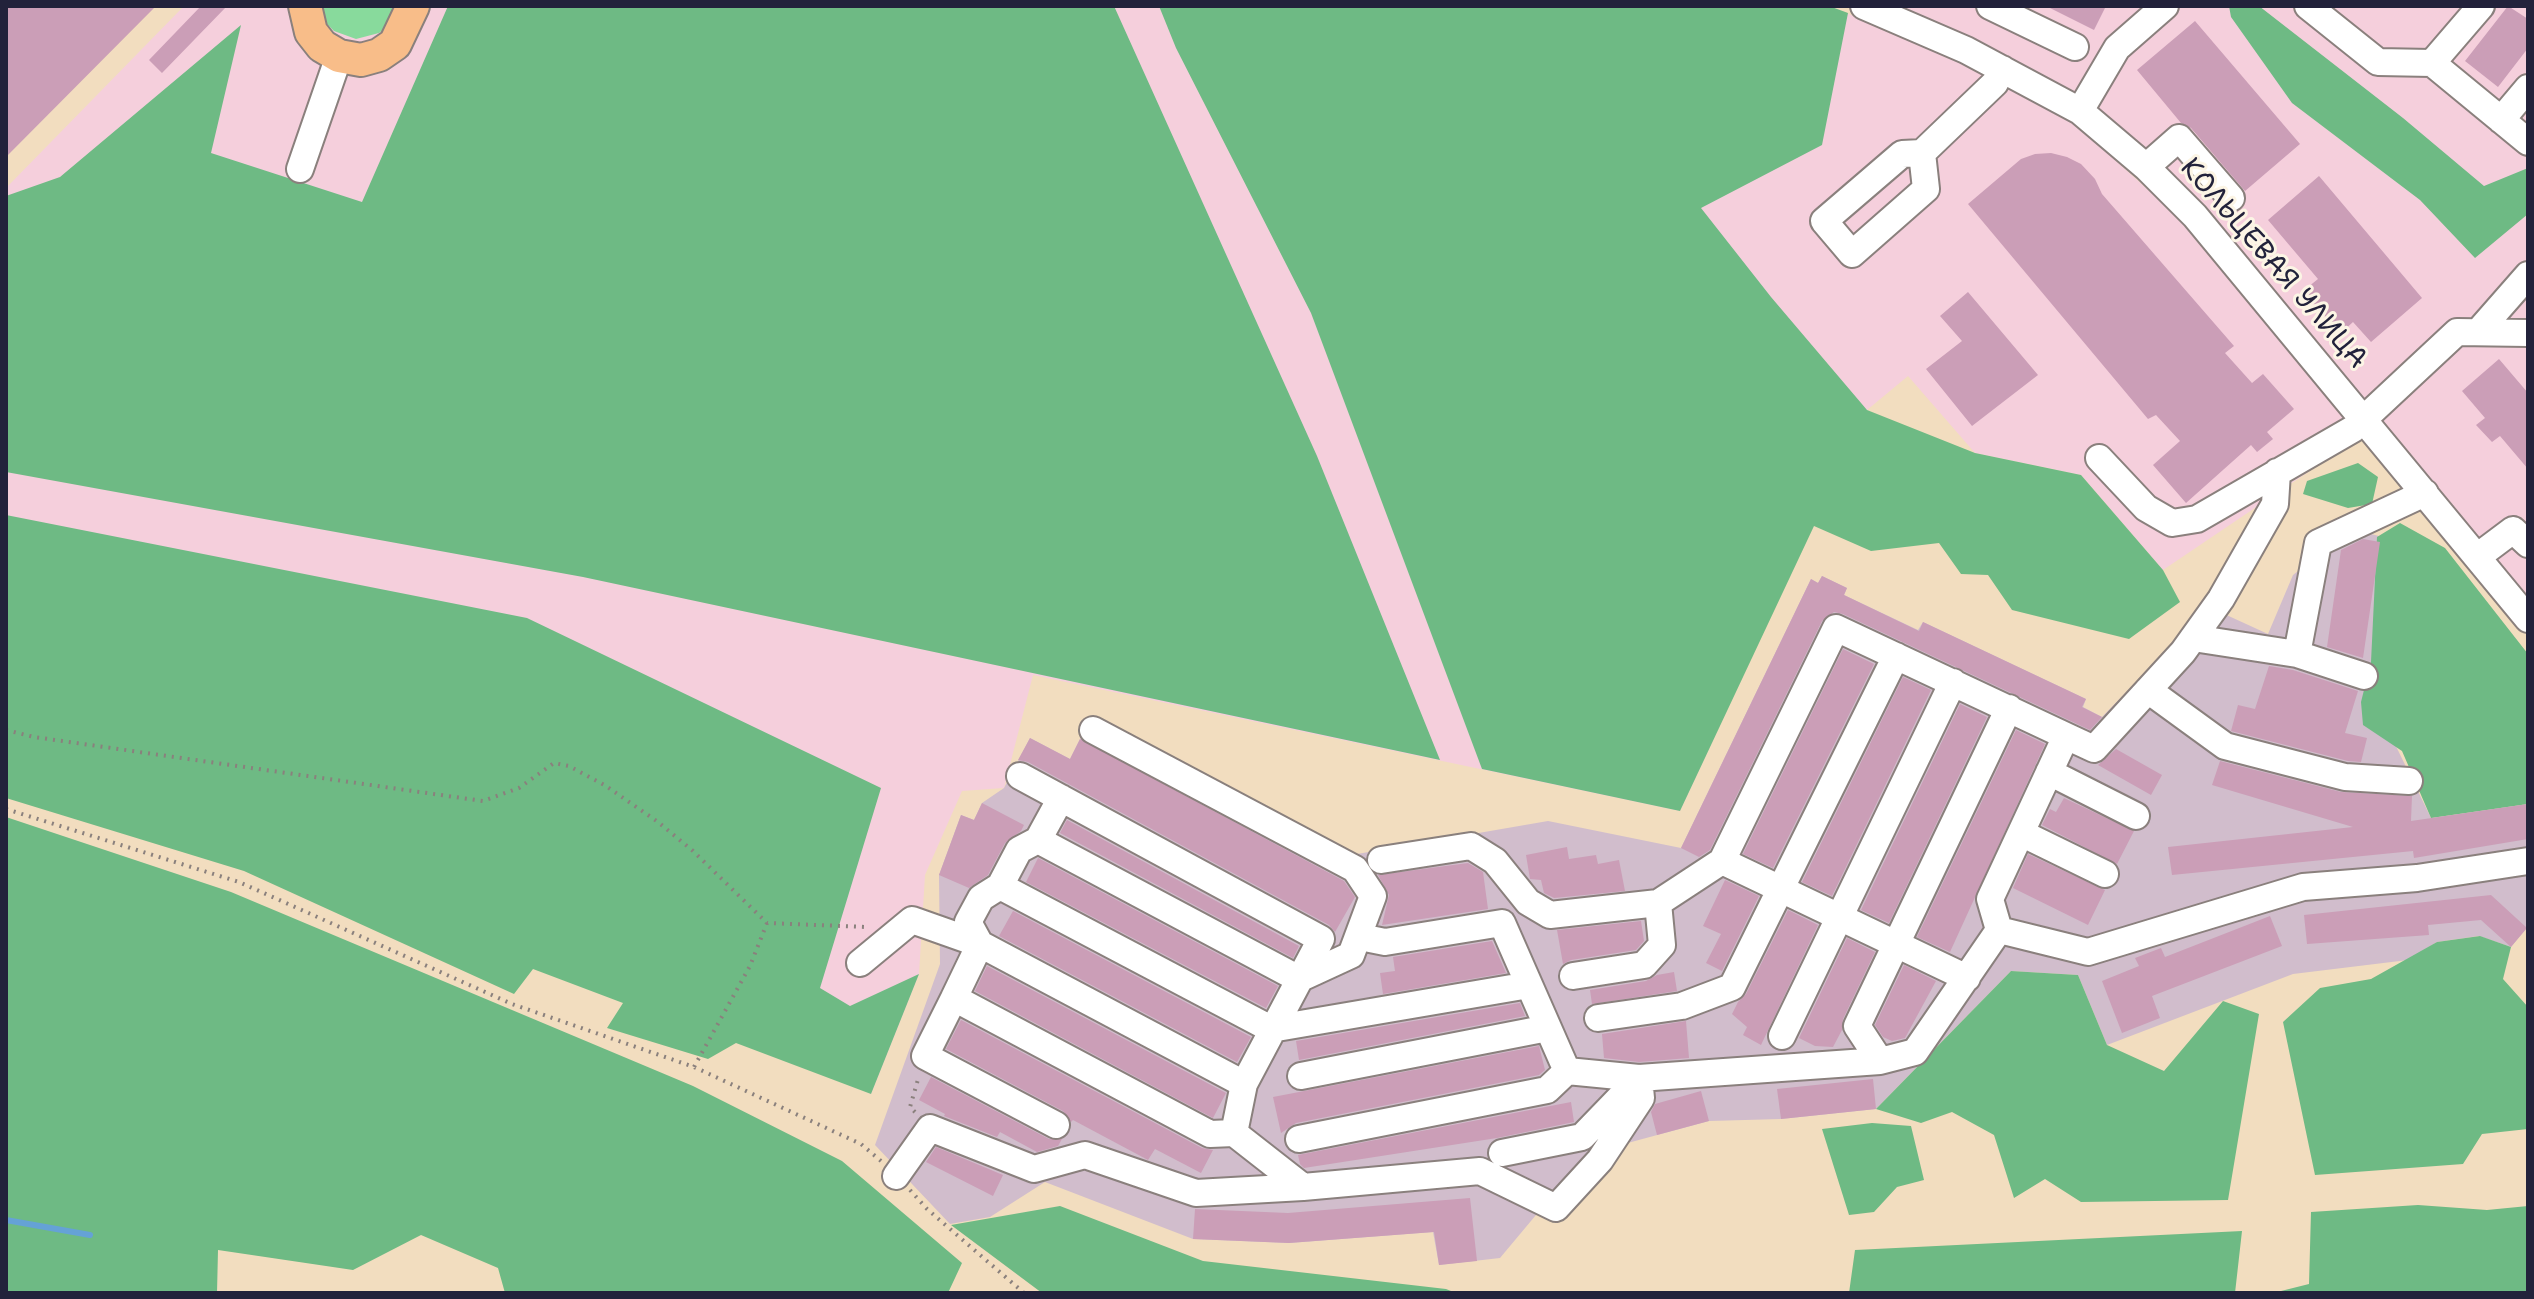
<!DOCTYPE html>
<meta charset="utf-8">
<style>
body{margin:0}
#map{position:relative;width:2534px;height:1299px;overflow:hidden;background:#f2ddbf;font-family:"Shantell Sans",sans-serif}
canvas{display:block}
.frame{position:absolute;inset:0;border:8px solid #22223b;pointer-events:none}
</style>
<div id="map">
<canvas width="2534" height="1299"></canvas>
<div class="frame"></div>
</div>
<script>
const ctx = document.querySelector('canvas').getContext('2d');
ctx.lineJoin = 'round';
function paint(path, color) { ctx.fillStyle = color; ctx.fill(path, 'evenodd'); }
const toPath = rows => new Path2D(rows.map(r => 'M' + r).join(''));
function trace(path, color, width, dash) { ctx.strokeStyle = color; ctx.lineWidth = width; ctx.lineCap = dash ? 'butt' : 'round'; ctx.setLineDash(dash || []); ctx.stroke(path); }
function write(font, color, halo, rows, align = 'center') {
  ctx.font = font + ' "Shantell Sans",sans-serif'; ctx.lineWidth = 6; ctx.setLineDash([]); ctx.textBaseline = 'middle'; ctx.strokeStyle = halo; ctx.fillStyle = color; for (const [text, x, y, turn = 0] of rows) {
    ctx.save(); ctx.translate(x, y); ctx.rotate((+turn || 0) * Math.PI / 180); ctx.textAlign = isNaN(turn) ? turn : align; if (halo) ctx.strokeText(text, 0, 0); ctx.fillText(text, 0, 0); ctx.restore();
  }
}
paint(toPath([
 [184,6,1829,6,1958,58,2072,121,2187,225,2360,437,2163,570,2081,475,1975,453,1908,376,1867,410,1680,811,1033,675,1004,788,962,791,925,875,919,974,871,1094,6,649,6,188],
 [1897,6,2528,6,2528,598,2203,207,2088,102,1969,36]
]), '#f5cfdc');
paint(toPath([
 [2351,529,2379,536,2372,697,2431,818,2528,804,2528,926,2511,947,2479,936,2437,942,2408,960,2293,974,2107,1045,2078,975,2011,971,1876,1109,1781,1119,1709,1121,1587,1154,1500,1258,1439,1265,1433,1232,1289,1243,1193,1239,1045,1182,990,1217,950,1224,875,1145,940,964,939,875,961,815,974,820,982,803,1004,788,1030,738,1070,759,1091,717,1357,854,1548,821,1681,848,1811,579,1818,583,1822,576,1847,588,1844,595,1918,630,1923,622,2086,699,2083,707,2102,717,2209,607,2268,634,2293,575]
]), '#d1bdcc');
paint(toPath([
 [320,6,398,6,388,26,379,33,356,39,334,31,325,22]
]), '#88da9c');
paint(toPath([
 [448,6,1114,6,1317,456,1440,760,583,577,6,472,6,196,60,177,241,25,211,153,362,202],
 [1159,6,1829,6,1848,13,1822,145,1701,208,1771,297,1867,410,1975,453,2081,475,2163,570,2180,602,2129,639,2012,610,1988,575,1961,574,1939,543,1871,551,1814,526,1680,811,1482,769,1311,313,1176,48],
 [2229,6,2259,6,2403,118,2484,186,2528,168,2528,214,2475,258,2420,200,2292,103,2231,17],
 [2358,463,2378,477,2372,504,2348,508,2303,494,2307,481],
 [6,515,527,618,881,788,820,988,850,1006,919,974,871,1094,736,1043,708,1059,607,1028,623,1003,533,969,514,994,244,871,6,798],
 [2400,523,2445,548,2528,654,2528,804,2431,818,2402,751,2363,725,2361,702,2371,662,2377,537],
 [6,817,231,892,693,1086,842,1161,962,1263,948,1293,505,1293,498,1268,421,1235,353,1270,218,1250,217,1293,6,1293],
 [2480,936,2511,947,2503,979,2528,1007,2528,1129,2482,1134,2463,1164,2315,1175,2283,1022,2320,988,2371,979,2437,942],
 [2011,971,2078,975,2107,1045,2164,1071,2223,1001,2259,1014,2228,1200,2081,1202,2045,1179,2014,1198,1994,1135,1952,1112,1921,1123,1876,1109],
 [1872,1123,1911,1126,1924,1180,1897,1187,1874,1212,1849,1215,1822,1129],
 [2418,1205,2487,1210,2528,1206,2528,1293,2273,1293,2309,1284,2311,1212],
 [1060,1206,1203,1261,1446,1289,1456,1293,1042,1293,951,1225],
 [2242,1231,2235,1293,1849,1293,1855,1250]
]), '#6eba84');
trace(toPath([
 [6,1220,90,1235]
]), '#65a2d6', 6);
paint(toPath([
 [6,6,156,6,6,157],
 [201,6,227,6,162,73,149,60],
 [2046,6,2106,6,2094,30],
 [2508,6,2528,19,2528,48,2498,87,2465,61],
 [2195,21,2300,144,2245,191,2191,128,2181,123,2137,70],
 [2051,153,2067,157,2081,164,2095,179,2102,194,2234,346,2225,353,2252,383,2263,374,2294,409,2267,432,2273,439,2257,452,2251,445,2186,503,2153,465,2180,441,2156,415,2148,419,1968,204,2021,159,2035,154],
 [2319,176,2422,298,2371,342,2353,322,2340,334,2303,291,2318,279,2268,220],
 [1968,292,2038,375,1972,426,1926,369,1962,341,1940,316],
 [2499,359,2528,393,2528,469,2500,436,2492,442,2476,425,2485,418,2462,391],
 [2363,539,2380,542,2363,658,2327,647,2341,550],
 [1822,576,1847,588,1844,595,1919,631,1923,622,2086,699,2082,707,2102,717,2090,730,1843,614,1834,612,1822,621,1710,850,1699,857,1681,848,1811,579,1818,583],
 [1843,649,1874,664,1773,868,1743,854],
 [2269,666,2293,670,2358,691,2345,733,2367,738,2361,762,2348,761,2231,731,2238,705,2255,709],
 [1903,677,1931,690,1832,896,1802,882],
 [1960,704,1987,717,1889,923,1861,910],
 [2016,730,2045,744,1950,952,1917,937],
 [1030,738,1070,759,1080,739,1344,881,1355,897,1335,932,1329,925,1028,762,1018,760],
 [2116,749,2162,775,2151,795,2098,765],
 [2220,761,2341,792,2412,796,2411,821,2528,804,2528,839,2414,858,2413,851,2172,875,2168,847,2353,827,2212,785],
 [2064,798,2134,831,2117,864,2042,825,2050,809,2056,812],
 [982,803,1024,825,1021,831,1005,843,988,875,969,888,939,875,961,815,974,820],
 [1067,820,1299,946,1293,958,1060,833],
 [1567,847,1569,859,1596,855,1598,864,1619,860,1625,891,1554,898,1544,893,1541,880,1530,879,1526,855],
 [2028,854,2105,890,2088,925,2013,888],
 [1038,858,1278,986,1266,1008,1026,882],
 [1468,863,1483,872,1488,909,1382,925,1389,895,1378,875],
 [1725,880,1759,896,1722,971,1706,963,1721,934,1703,926],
 [2491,895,2527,928,2511,947,2481,920,2428,925,2429,935,2307,944,2304,915],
 [1788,910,1818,925,1761,1045,1743,1035,1747,1027,1732,1014,1738,1002,1746,994],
 [1013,911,1251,1037,1237,1062,999,936],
 [2270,916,2282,946,2152,996,2160,1018,2122,1033,2102,981,2139,966,2135,958,2161,948,2165,957],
 [1641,921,1644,941,1636,950,1571,960,1563,964,1557,930],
 [1847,938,1875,952,1843,1019,1842,1030,1833,1047,1815,1046,1799,1038],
 [1492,941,1506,973,1383,994,1380,973,1395,971,1393,957],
 [1904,965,1936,981,1905,1038,1892,1041,1883,1037,1875,1025],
 [987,966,1226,1093,1213,1118,975,991],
 [1674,972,1677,991,1592,1004,1590,990,1646,981,1657,975],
 [1520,1003,1525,1016,1299,1060,1296,1041],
 [961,1020,1202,1148,1213,1150,1201,1173,1155,1149,1148,1160,1073,1120,1071,1122,1063,1111,946,1049],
 [1686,1021,1689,1058,1639,1062,1604,1058,1602,1034],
 [1539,1046,1545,1070,1539,1075,1296,1123,1281,1133,1273,1097],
 [931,1077,1049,1139,1062,1139,1058,1146,1037,1152,1000,1132,997,1137,944,1116,945,1114,919,1100],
 [1873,1079,1876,1109,1781,1119,1777,1089],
 [1701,1091,1709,1121,1657,1135,1651,1112,1655,1104],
 [1571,1102,1574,1122,1497,1138,1304,1168,1300,1164,1298,1155],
 [936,1147,1003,1175,993,1196,926,1162],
 [1470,1198,1477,1261,1439,1265,1434,1232,1289,1243,1193,1239,1195,1209,1288,1213]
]), '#cb9eb7');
const minor = toPath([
 [1864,6,1966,50,2080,111,2146,167,2195,216,2528,619],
 [1990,6,2075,47],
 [2308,6,2378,62,2432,63,2528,142],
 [2432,63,2481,6],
 [2080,111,2117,48,2165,6],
 [2501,120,2528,88],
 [1922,153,1926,189,1852,254,1824,221,1902,154,1922,153,1995,83,2002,69],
 [2146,167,2179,138,2231,198],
 [300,169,339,56],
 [2478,332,2528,275],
 [2099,458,2146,508,2172,523,2197,519,2353,429,2457,332,2528,333],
 [2477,557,2513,530,2528,544],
 [2193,638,2297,654,2364,676],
 [2297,654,2318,543,2425,493],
 [2148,690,2225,746,2345,777,2409,781],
 [2066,736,2094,749,2183,652,2221,599,2275,504,2277,472],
 [2049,772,2136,816],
 [1020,776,1321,939,1244,1084,1234,1133,1303,1187],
 [1061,798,1038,840,1299,979,1351,955,1373,896,1355,869,1093,730],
 [2021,833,2105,874],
 [1381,860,1471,846,1495,861,1528,902,1550,915,1658,903,1722,861],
 [1000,886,1271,1029,1529,985],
 [1999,930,2088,952,2303,887,2417,878,2528,861],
 [1360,937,1385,942,1502,923,1567,1071,1639,1078,1880,1061,1915,1052,1999,930],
 [980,944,954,998,1210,1134,1234,1133],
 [980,944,968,922,981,898,1000,886,1019,850,1038,840],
 [860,963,912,920,980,944,1244,1084],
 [1573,976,1644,965,1662,945,1658,903],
 [1967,978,1722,861,1836,628,2066,736,1990,899,1999,930],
 [954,998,925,1056,1056,1125],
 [1598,1018,1682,1006,1732,987,1896,656],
 [1782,1036,1953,682],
 [1880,1061,1857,1026,2009,708],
 [1301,1076,1548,1028],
 [1299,1139,1547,1090,1567,1071],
 [1502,1153,1582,1137,1639,1078],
 [896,1176,930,1128,1034,1169,1085,1155,1196,1193,1303,1187,1480,1171,1556,1208,1600,1160,1641,1098,1639,1078]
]);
const major = toPath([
 [305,6,311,32,322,46,339,56,361,60,379,55,395,44,413,6]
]);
trace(minor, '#8a807d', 30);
trace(major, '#8a807d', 36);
trace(toPath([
 [6,730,34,737,483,801,519,788,554,763,569,766,606,786,658,822,693,851,767,923,867,927],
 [6,809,239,882,512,1004,694,1067,861,1144,881,1161],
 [694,1067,750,966,767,923],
 [915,1112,910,1107,919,1076],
 [910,1190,927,1209,1024,1293]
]), '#8a807d', 4, [2, 6]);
trace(minor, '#fff', 26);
trace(major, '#f8bd89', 32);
write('28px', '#22223b', '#fcf5e5', [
 ["КОЛЬЦЕВАЯ УЛИЦА",2273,264,49]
]);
</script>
